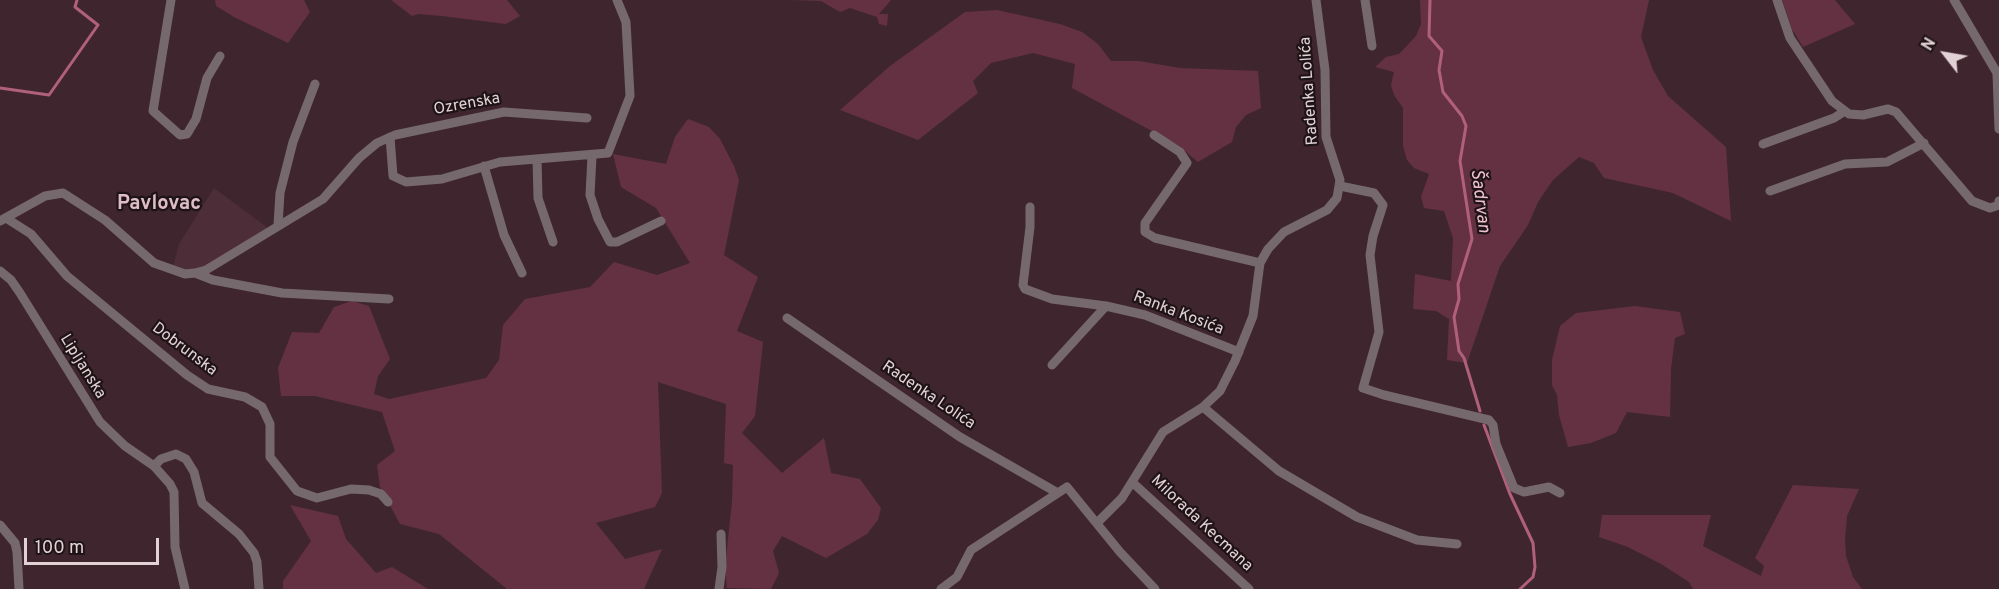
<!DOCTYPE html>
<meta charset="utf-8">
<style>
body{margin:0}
#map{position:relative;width:1999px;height:589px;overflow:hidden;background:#3f262e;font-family:Overpass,sans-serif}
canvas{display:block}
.north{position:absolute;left:1915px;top:24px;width:60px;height:60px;-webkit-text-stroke:4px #1e1316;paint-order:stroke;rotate:301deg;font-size:16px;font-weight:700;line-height:24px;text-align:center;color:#e2d1d5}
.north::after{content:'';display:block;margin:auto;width:21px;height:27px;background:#e2d1d5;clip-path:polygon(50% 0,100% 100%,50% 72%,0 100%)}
.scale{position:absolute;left:24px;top:538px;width:135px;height:27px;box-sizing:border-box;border:3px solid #e2d1d5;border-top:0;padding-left:8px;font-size:18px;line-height:21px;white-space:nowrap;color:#e2d1d5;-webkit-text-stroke:4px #1e1316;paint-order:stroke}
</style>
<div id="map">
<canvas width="1999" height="589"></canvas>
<div class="north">N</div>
<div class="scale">100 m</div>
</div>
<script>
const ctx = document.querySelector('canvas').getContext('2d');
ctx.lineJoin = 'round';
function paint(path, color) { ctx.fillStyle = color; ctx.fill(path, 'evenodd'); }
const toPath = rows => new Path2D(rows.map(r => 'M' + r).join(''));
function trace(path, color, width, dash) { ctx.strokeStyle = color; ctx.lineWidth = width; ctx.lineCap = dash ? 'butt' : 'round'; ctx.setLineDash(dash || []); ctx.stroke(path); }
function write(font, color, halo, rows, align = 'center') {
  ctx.font = font + ' Overpass,sans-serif'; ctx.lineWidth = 4.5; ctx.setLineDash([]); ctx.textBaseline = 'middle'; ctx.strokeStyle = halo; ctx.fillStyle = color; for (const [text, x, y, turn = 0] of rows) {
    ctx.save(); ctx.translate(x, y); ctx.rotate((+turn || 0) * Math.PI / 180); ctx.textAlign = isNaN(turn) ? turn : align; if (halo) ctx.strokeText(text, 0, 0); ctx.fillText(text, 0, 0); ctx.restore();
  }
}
paint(toPath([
 [214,188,268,228,213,264,187,271,173,267,179,244]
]), '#4d2d37');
paint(toPath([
 [215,0,304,0,310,12,288,43,234,17,216,6],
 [391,0,507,0,520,16,506,24,442,16,418,14,412,16],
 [792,0,891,0,879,14,888,14,887,26,879,24,877,17,850,8,840,12,821,1],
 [1420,0,1649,0,1641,37,1653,70,1668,96,1726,147,1731,221,1673,193,1604,178,1594,163,1579,157,1553,180,1538,202,1528,225,1500,266,1467,363,1447,360,1449,319,1436,311,1413,309,1415,274,1451,281,1453,238,1444,211,1424,208,1421,197,1429,174,1414,168,1407,160,1403,146,1403,108,1394,95,1391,85,1394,72,1375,67,1386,57,1399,54,1416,36,1421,24],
 [1782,0,1835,0,1855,24,1803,47,1792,29],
 [997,10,1060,24,1082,32,1098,44,1111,61,1139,61,1180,68,1258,71,1261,108,1246,115,1236,127,1232,142,1198,162,1178,145,1072,88,1075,64,1033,53,991,63,973,81,978,93,918,140,840,110,890,66,965,12],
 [688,119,709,127,720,139,734,166,739,180,724,255,758,277,737,331,763,342,755,416,742,433,782,473,824,438,831,473,860,479,881,508,878,520,867,534,826,558,782,536,773,551,779,573,771,589,727,588,725,567,732,502,733,465,724,463,726,404,658,382,662,493,655,507,596,523,625,559,662,549,644,589,507,589,439,534,400,524,380,487,377,465,395,451,382,412,315,396,281,396,278,368,292,332,319,333,334,307,352,301,369,306,390,359,378,376,374,394,389,399,486,378,499,360,503,325,525,299,590,287,614,262,657,275,690,263,656,208,621,187,613,154,666,164,675,137],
 [1635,306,1680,312,1685,334,1675,338,1671,369,1670,417,1627,412,1616,433,1591,443,1568,447,1559,415,1557,395,1552,385,1552,360,1560,326,1576,313],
 [1793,485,1859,489,1847,516,1845,539,1846,556,1853,577,1862,589,1693,589,1689,582,1661,564,1628,547,1599,537,1602,515,1711,515,1703,546,1761,576,1764,566,1755,558],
 [290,505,338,516,346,539,376,573,392,567,428,589,283,589,283,581,311,541]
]), '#643143');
trace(toPath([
 [1430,0,1429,36,1442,51,1439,70,1443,92,1462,116,1466,126,1460,161,1472,239,1458,284,1459,299,1454,317,1459,351,1464,358,1480,411],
 [0,88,49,95,98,25,75,7,77,0],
 [1484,425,1510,494,1533,543,1535,567,1533,577,1520,589]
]), '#b1607c', 3);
trace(toPath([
 [171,0,153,111,180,135,187,134,196,119,207,78,220,56],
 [1365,0,1372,46],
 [1777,0,1790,38,1832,101,1849,114,1863,115,1888,109,1896,112,1972,201,1990,208,1999,205,1999,201],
 [1954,0,1997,73,1999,129],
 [1154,135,1180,152,1187,163,1145,223,1145,232,1155,238,1260,263],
 [390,137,393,176,406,182,442,179,500,162,608,153,630,96,626,22,617,0],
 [1763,144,1834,118,1845,111],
 [592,156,590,195,598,219,610,242,617,242,661,221],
 [537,159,538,198,553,242],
 [484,166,504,235,522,273],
 [1340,186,1374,193,1383,205,1373,236,1370,255,1379,332,1363,388,1384,395,1489,420,1493,425,1496,444,1514,488,1524,492,1549,487,1560,493],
 [1770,191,1845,164,1887,162,1924,143],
 [1030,207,1030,227,1023,285,1025,289,1052,299,1106,306,1145,315,1239,352],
 [6,218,31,234,67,276,187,375,208,389,245,397,262,407,270,424,270,457,297,491,317,498,351,489,369,490,381,494,388,502],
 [0,221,45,196,63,193,105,220,154,263,185,274,195,273,206,270,323,199,359,158,377,143,395,135,504,112,587,118],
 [278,225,280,193,293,142,315,84],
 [0,271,11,280,20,293,100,422,125,446,154,466,170,484,174,492,175,547,185,589],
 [195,273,213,280,282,293,389,299],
 [787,318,960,437,1056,492],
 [1052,365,1106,306],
 [1203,407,1279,471,1357,517,1417,540,1457,544],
 [154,466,161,459,176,454,186,459,194,472,202,503,239,534,254,553,257,562,259,589],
 [1132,482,1249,589],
 [1098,522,1122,498,1163,432,1203,407,1220,391,1235,361,1253,316,1260,263,1268,249,1284,232,1327,210,1337,198,1340,180,1326,137,1325,70,1316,0],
 [0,525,15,543,17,552,19,589],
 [719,589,722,567,721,534],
 [941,589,957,577,971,550,1067,487,1120,552,1155,589]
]), '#76696d', 9);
write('16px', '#e2d1d5', '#1e1316', [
 ["Radenka Lolića",1310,91,-94],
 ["Ozrenska",467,105,-10],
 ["Ranka Kosića",1178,314,21],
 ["Dobrunska",184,350,37],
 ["Lipljanska",82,367,58],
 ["Radenka Lolića",928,396,34],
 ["Milorada Kecmana",1201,524,43]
]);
write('italic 18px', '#f1c2d0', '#1e1316', [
 ["Šadrvan",1479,201,83]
]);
write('bold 20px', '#debdc7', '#1e1316', [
 ["Pavlovac",159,205]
]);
</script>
